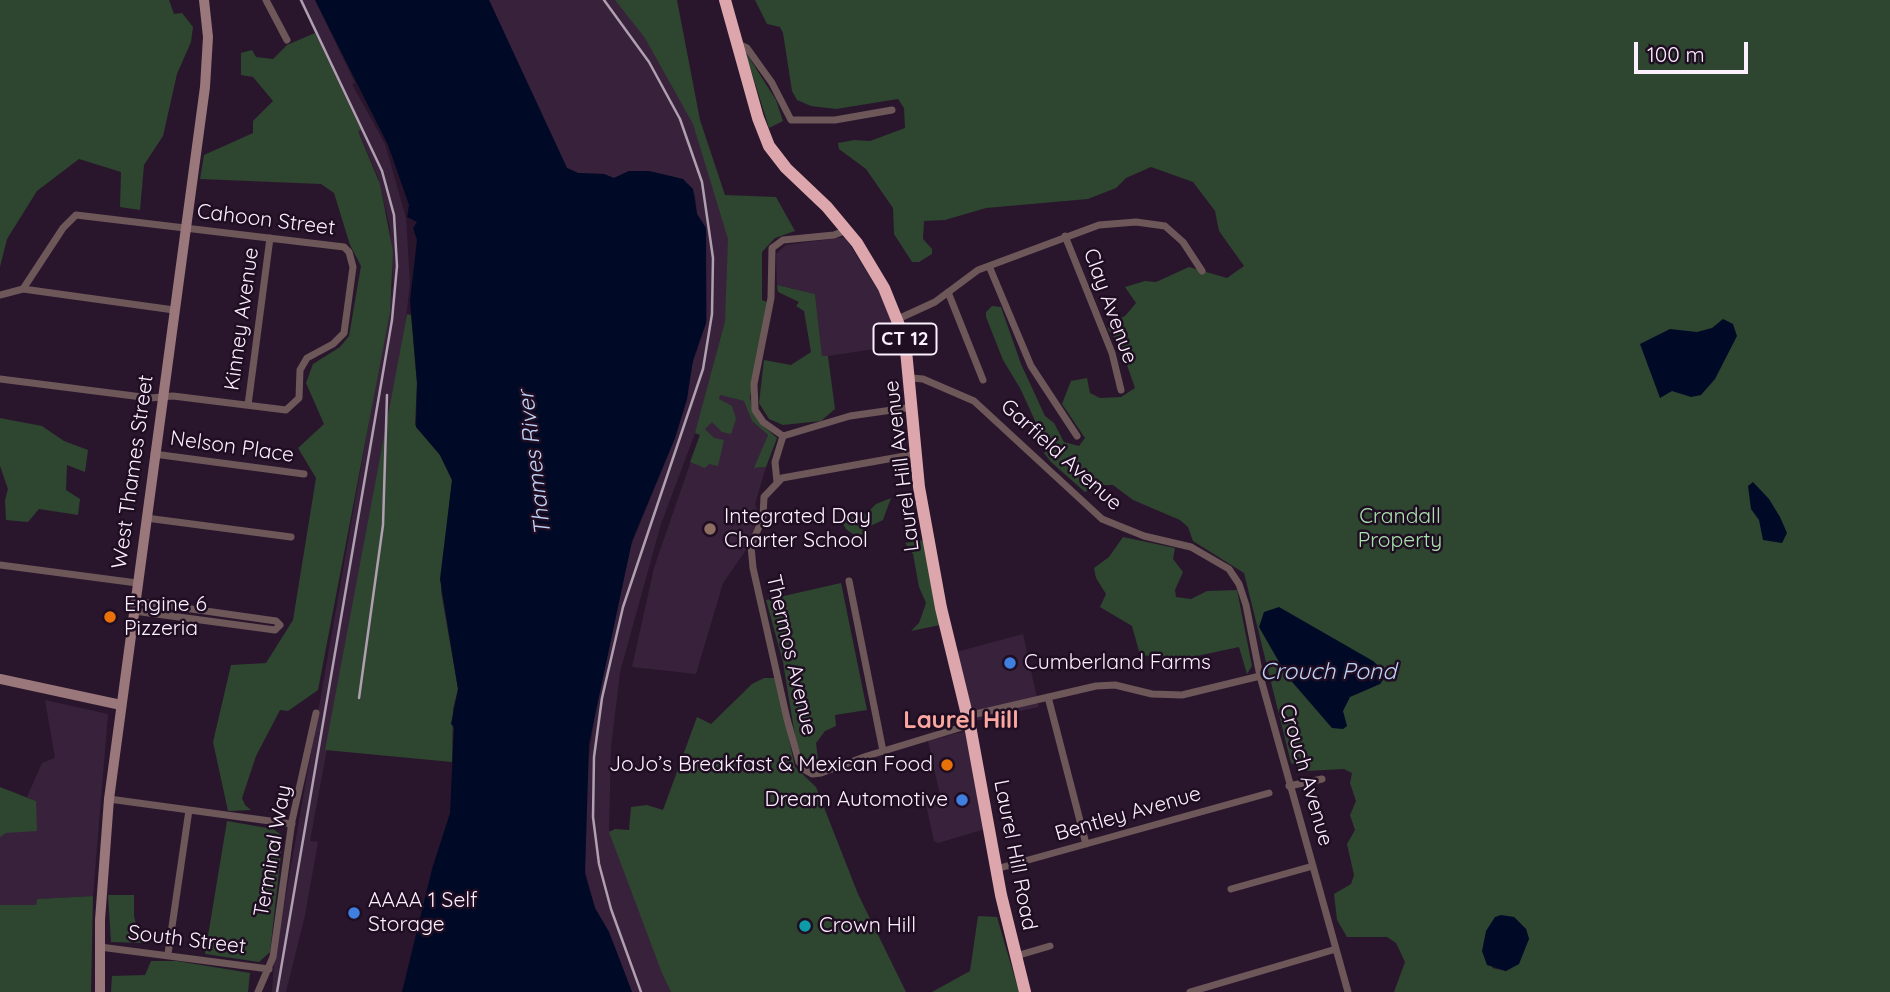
<!DOCTYPE html>
<meta charset="utf-8">
<style>
body{margin:0}
#map{position:relative;width:1890px;height:992px;overflow:hidden;background:#29162c;font-family:Quicksand,sans-serif}
canvas{display:block}
.scale{position:absolute;left:1634px;top:42px;width:114px;height:32px;box-sizing:border-box;border:4px solid #fceffe;border-top:0;padding-left:9px;font-size:21px;line-height:24px;white-space:nowrap;color:#fceffe;-webkit-text-stroke:5px #1f0d22;paint-order:stroke}
</style>
<div id="map">
<canvas width="1890" height="992"></canvas>
<div class="scale">100 m</div>
</div>
<script>
const ctx = document.querySelector('canvas').getContext('2d');
ctx.lineJoin = 'round';
function paint(path, color) { ctx.fillStyle = color; ctx.fill(path, 'evenodd'); }
const toPath = rows => new Path2D(rows.map(r => 'M' + r).join(''));
function trace(path, color, width, dash) { ctx.strokeStyle = color; ctx.lineWidth = width; ctx.lineCap = dash ? 'butt' : 'round'; ctx.setLineDash(dash || []); ctx.stroke(path); }
function write(font, color, halo, rows, align = 'center') {
  ctx.font = font + ' Quicksand,sans-serif'; ctx.lineWidth = 5; ctx.setLineDash([]); ctx.textBaseline = 'middle'; ctx.strokeStyle = halo; ctx.fillStyle = color; for (const [text, x, y, turn = 0] of rows) {
    ctx.save(); ctx.translate(x, y); ctx.rotate((+turn || 0) * Math.PI / 180); ctx.textAlign = isNaN(turn) ? turn : align; if (halo) ctx.strokeText(text, 0, 0); ctx.fillText(text, 0, 0); ctx.restore();
  }
}
paint(toPath([
 [299,0,315,0,355,83,352,84,385,144,406,218,410,284,405,325,310,841,318,842,305,915,286,992,272,992,274,963,393,285,390,227,378,177,358,130,361,129],
 [489,0,648,0,694,102,738,242,725,321,697,428,661,524,620,672,611,747,609,829,671,992,632,992,609,932,595,908,583,863,586,780,598,690,631,546,675,438,687,399,690,372,707,320,706,228,697,214,695,195,683,179,649,171,629,171,614,178,604,174,578,173,567,168],
 [845,237,881,295,897,336,900,354,874,349,822,357,815,294,777,285,776,254,786,245],
 [720,395,745,401,752,421,768,435,755,468,766,467,755,504,759,515,746,550,723,583,696,674,632,667,654,568,701,432,713,420],
 [1023,634,1039,707,974,721,956,652],
 [45,700,108,714,93,896,37,899,36,905,0,905,0,837,36,801,27,797,42,763,55,758],
 [966,731,985,829,938,843,934,841,925,800,940,795,928,741]
]), '#38223b');
paint(toPath([
 [0,0,169,0,174,14,182,13,193,27,191,42,177,74,163,136,144,165,140,210,120,207,121,172,79,159,37,191,7,239,0,267],
 [615,0,677,0,700,120,725,195,776,197,795,231,775,238,762,252,762,300,767,302,750,397,752,408,759,422,777,438,766,467,754,468,768,435,752,421,744,401,720,395,719,399,732,406,736,419,731,434,722,432,712,422,705,429,714,438,724,440,718,466,709,464,705,468,690,462,700,435,695,433,725,321,728,239,693,124,645,38],
 [755,0,1890,0,1890,992,1394,992,1405,962,1396,943,1387,937,1347,937,1337,920,1334,894,1351,884,1354,875,1347,844,1355,830,1350,815,1356,801,1350,783,1352,773,1344,769,1307,771,1291,763,1244,573,1193,541,1188,527,1180,520,1133,500,1113,485,1103,485,1085,492,1051,462,1044,453,1051,440,1037,425,1020,388,1003,360,986,317,986,312,992,306,1001,307,1021,364,1045,416,1054,423,1064,442,1079,446,1085,438,1062,404,1071,381,1087,378,1090,393,1100,398,1121,397,1135,388,1120,345,1108,329,1108,324,1125,316,1136,303,1125,287,1145,281,1156,282,1189,267,1227,278,1244,266,1219,231,1215,211,1193,182,1151,167,1126,178,1116,188,1088,199,986,208,945,220,924,221,923,239,932,249,932,254,919,262,912,262,894,234,893,208,866,169,839,149,838,143,854,140,870,141,905,128,904,108,898,99,836,109,811,106,797,100,792,91,783,33,780,27,767,24],
 [1514,917,1526,929,1529,939,1506,971,1492,968],
 [315,33,361,130,358,131,380,184,393,252,390,312,318,690,288,711,280,710,256,756,242,798,245,805,251,810,228,811,213,742,231,665,266,663,293,620,316,478,298,448,324,424,306,383,313,364,340,347,349,336,361,266,350,245,334,193,321,184,200,179,204,155,253,133,253,121,273,101,253,77,241,75,241,53,252,50,256,57,273,59,287,45],
 [745,51,776,100,783,121,769,128],
 [777,285,815,294,822,356,828,356,835,409,821,421,783,425,769,419,759,403,764,360,791,365,811,352,804,311,796,306,799,302,778,292],
 [407,314,411,315,417,383,415,425,440,455,452,480,441,591,458,689,453,709,452,762,325,750],
 [0,418,42,426,64,441,88,450,85,472,67,465,66,490,80,499,78,515,39,509,28,522,6,520,5,500,8,489,0,466],
 [891,498,883,520,866,528,867,535,854,535,846,529,843,524,846,519,867,513,876,504],
 [1123,537,1175,548,1173,559,1183,572,1175,590,1176,597,1191,599,1207,591,1237,590,1252,666,1247,674,1239,647,1183,659,1140,655,1132,626,1100,607,1106,594,1096,578,1094,568,1109,557],
 [924,540,940,625,911,631,919,623,926,603,919,587,913,554,905,543],
 [841,583,867,710,835,715,836,726,825,731,816,743,819,767,801,755,796,742,783,662,766,600],
 [764,678,776,678,795,767,816,787,858,894,906,992,671,992,662,973,609,832,615,829,629,830,631,807,647,805,663,810,697,717,711,724,752,684],
 [0,787,36,801,37,831,6,833,0,837],
 [227,821,273,829,283,836,270,952,259,962,205,954],
 [108,895,134,895,134,916,141,943,111,942],
 [93,896,91,992,0,992,0,905,36,905,37,899],
 [978,916,997,917,1019,992,932,992,970,971],
 [151,961,177,961,250,973,248,992,111,992,112,976,145,975]
]), '#2e4530');
paint(toPath([
 [315,0,489,0,567,168,578,173,604,174,614,178,629,171,649,171,683,179,693,189,697,214,706,228,706,323,693,360,687,399,675,438,632,541,589,744,585,874,595,908,609,932,632,992,402,992,432,869,450,813,454,727,451,724,458,689,440,579,452,480,440,455,416,427,417,383,410,300,417,240,413,228,417,222,407,217,409,205,388,145],
 [1723,319,1733,324,1737,336,1715,379,1701,395,1691,397,1672,391,1660,398,1640,344,1670,329,1697,332,1712,328],
 [1753,482,1769,499,1780,517,1787,533,1782,543,1763,540,1759,520,1751,509,1748,486],
 [1279,607,1373,661,1384,671,1386,676,1380,684,1350,697,1343,711,1347,726,1343,729,1332,728,1287,676,1259,627,1264,612],
 [1501,915,1514,917,1526,929,1529,939,1519,964,1506,971,1487,965,1482,951,1486,931,1495,917]
]), '#000a27');
trace(toPath([
 [266,0,287,40],
 [738,44,747,48,772,83,791,120,835,120,892,110],
 [847,230,834,235,783,240,772,248,771,298,754,384,755,410,763,422,783,436,850,416,913,407],
 [1065,236,1112,353,1121,390],
 [989,266,1031,366,1077,436],
 [23,289,174,310],
 [948,292,983,380],
 [0,295,23,289,63,228,76,215,344,247,349,252,353,267,344,333,333,344,307,358,300,370,299,398,286,410,173,396,150,398,0,379],
 [898,319,935,302,978,270,1099,225,1136,222,1165,226,1183,242,1202,271],
 [911,378,923,379,974,401,1102,519,1144,536,1191,547,1229,569,1239,584,1246,605,1260,676,1348,992],
 [248,405,270,238],
 [154,454,304,474],
 [916,454,782,478,764,497,763,517,751,546,753,568,787,719,799,762,805,770,812,774,821,773,867,756,969,725],
 [777,482,775,462,783,436],
 [146,518,291,537],
 [0,565,137,583],
 [849,581,883,751],
 [134,611,275,630,280,625,276,621,135,601],
 [1048,697,1086,844],
 [967,716,1096,686,1115,685,1152,694,1182,695,1260,676],
 [1289,786,1322,779],
 [109,799,292,824],
 [996,869,1269,793],
 [1231,889,1313,866],
 [100,947,269,969],
 [168,954,189,810],
 [1016,956,1050,946],
 [258,992,273,957,292,821,316,713],
 [1190,992,1336,949]
]), '#6d5759', 7);
trace(toPath([
 [0,679,121,705],
 [100,992,100,920,109,799,205,87,208,37,204,0]
]), '#9a777a', 10);
trace(toPath([
 [725,0,758,118,769,146,786,168,827,207,857,243,884,288,905,340,919,487,941,608,971,731,1001,895,1025,992]
]), '#dca6ac', 12);
trace(toPath([
 [604,0,649,62,680,119,702,182,713,258,712,314,703,369,623,607,602,698,594,757,593,817,599,864,611,909,641,992],
 [359,698,383,525,387,395],
 [277,992,392,320,397,266,394,215,382,171,301,0]
]), '#af9fb1', 2.5);
for (const [x, y, r, color] of [
 [710,529,7,"#8d6e63"],
 [110,617,7,"#e8710a"],
 [1010,663,7,"#3f7fe0"],
 [947,765,7,"#e8710a"],
 [962,800,7,"#3f7fe0"],
 [354,913,7,"#3f7fe0"],
 [805,926,7,"#0f9aa8"]
]) { const dot = new Path2D(); dot.arc(x, y, r, 0, 2 * Math.PI); ctx.fillStyle = color; ctx.fill(dot); trace(dot, '#1f0d22', 2.5); }
for (const [x, y, w] of [
 [905,339,63]
]) { const box = new Path2D(); box.roundRect(x - w / 2, y - 15.5, w, 31, 5); ctx.fillStyle = '#1f0d22'; ctx.fill(box); trace(box, '#fceffe', 2); }
write('bold 19px', '#fceffe', null, [
 ["CT 12",905,339]
]);
write('21px', '#fceffe', '#1f0d22', [
 ["Cahoon Street",266,220,7],
 ["Clay Avenue",1110,306,70],
 ["Kinney Avenue",242,319,-82],
 ["Nelson Place",232,447,8],
 ["Garfield Avenue",1061,455,42],
 ["Laurel Hill Avenue",902,466,-97],
 ["West Thames Street",133,472,-82],
 ["Thermos Avenue",791,655,77],
 ["Crouch Avenue",1306,775,74],
 ["Bentley Avenue",1128,814,-16],
 ["Terminal Way",273,851,-80],
 ["Laurel Hill Road",1015,855,79],
 ["South Street",187,940,7]
]);
write('21px', '#fceffe', '#1f0d22', [
 ["Integrated Day",724,517],
 ["Charter School",724,541],
 ["Engine 6",124,605],
 ["Pizzeria",124,629],
 ["Cumberland Farms",1024,663],
 ["JoJo’s Breakfast & Mexican Food",933,765,"right"],
 ["Dream Automotive",948,800,"right"],
 ["AAAA 1 Self",368,901],
 ["Storage",368,925],
 ["Crown Hill",819,926]
], 'left');
write('21px', '#a8e1ab', '#1f0d22', [
 ["Crandall",1400,517],
 ["Property",1400,541]
]);
write('italic 23px', '#bcd2f7', '#1f0d22', [
 ["Thames River",535,463,-97],
 ["Crouch Pond",1328,672]
]);
write('bold 24px', '#faa79f', '#1f0d22', [
 ["Laurel Hill",961,721]
]);
</script>
